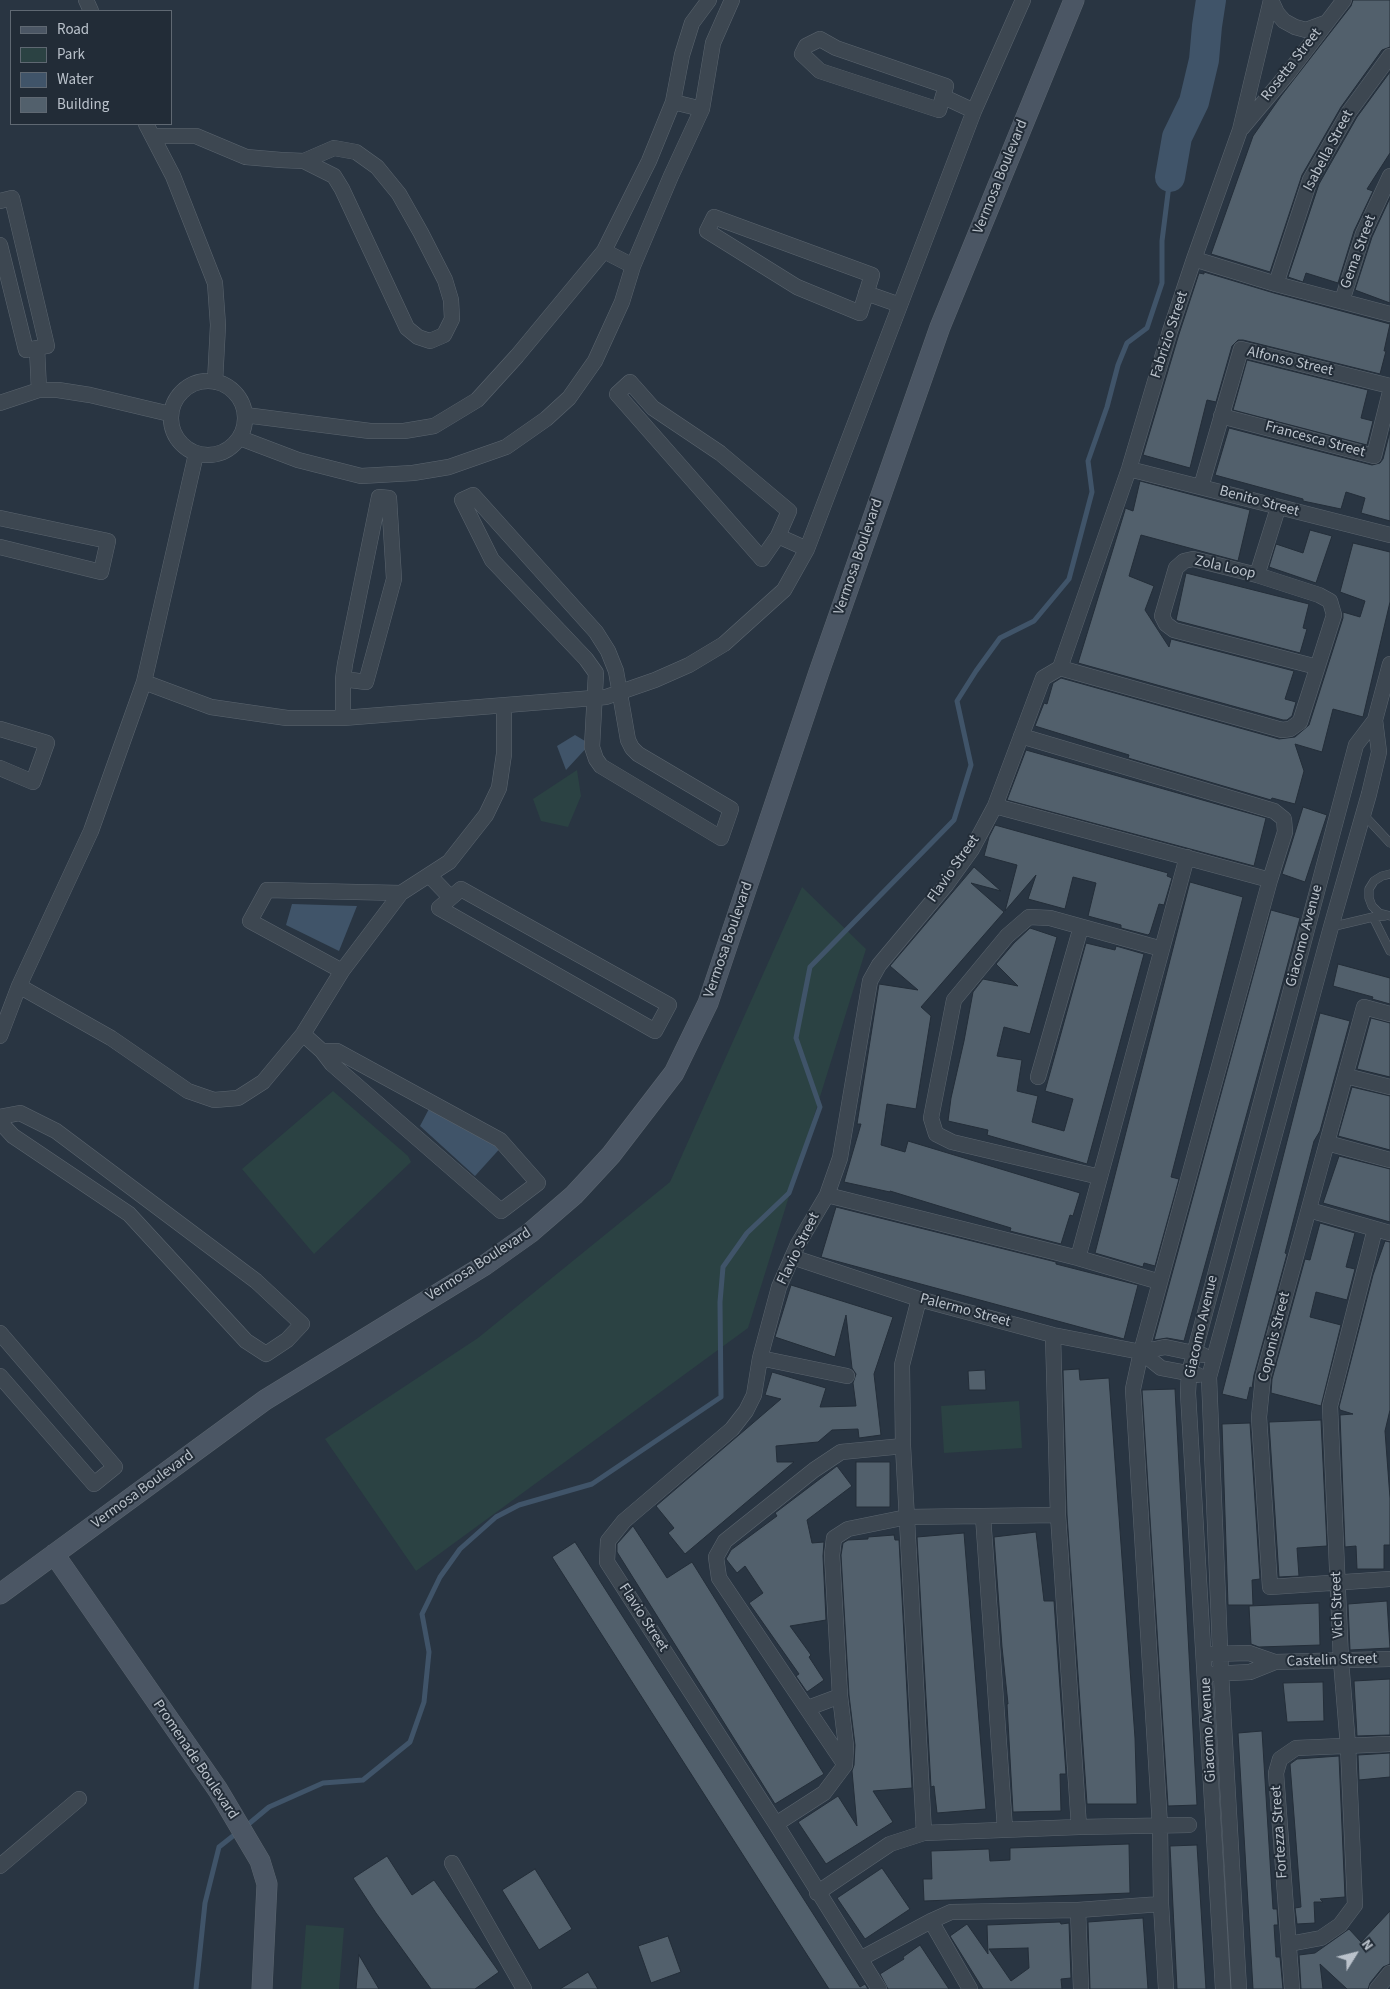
<!DOCTYPE html>
<style>
body{margin:0}
#map{position:relative;width:1390px;height:1989px;overflow:hidden;background:#293542;font-family:"Source Sans 3",sans-serif}
canvas{display:block}
.legend{position:absolute;left:10px;top:10px;width:162px;height:115px;box-sizing:border-box;background:#222c37;border:1px solid #5f6872;margin:0;padding:6px 9px;list-style:none;font-size:15px;color:#bac2cb}
.legend li{display:flex;align-items:center;gap:10px;height:25px}
.legend b{width:25px;border:1px solid #5f6872}
.north{position:absolute;left:1330px;top:1929px;width:50px;height:50px;-webkit-text-stroke:4px #222c37;paint-order:stroke;rotate:54deg;font-size:14px;font-weight:700;line-height:20px;text-align:center;color:#bac2cb}
.north::after{content:'';display:block;margin:auto;width:18px;height:22px;background:#bac2cb;clip-path:polygon(50% 0,100% 100%,50% 72%,0 100%)}
</style>
<div id="map">
<canvas width="1390" height="1989"></canvas>
<ul class="legend">
<li><b style="height:6px;background:#4b5664"></b>Road</li>
<li><b style="height:14px;background:#2b4243"></b>Park</li>
<li><b style="height:14px;background:#405469"></b>Water</li>
<li><b style="height:14px;background:#52606c"></b>Building</li>
</ul>
<div class="north">N</div>
</div>
<script>
const ctx = document.querySelector('canvas').getContext('2d');
ctx.lineJoin = 'round';
function paint(path, color) { ctx.fillStyle = color; ctx.fill(path, 'evenodd'); }
const toPath = rows => new Path2D(rows.map(r => 'M' + r).join(''));
function trace(path, color, width, dash) { ctx.strokeStyle = color; ctx.lineWidth = width; ctx.lineCap = dash ? 'butt' : 'round'; ctx.setLineDash(dash || []); ctx.stroke(path); }
function write(font, color, halo, rows, align = 'center') {
  ctx.font = font + ' "Source Sans 3",sans-serif'; ctx.lineWidth = 4; ctx.setLineDash([]); ctx.textBaseline = 'middle'; ctx.strokeStyle = halo; ctx.fillStyle = color; for (const [text, x, y, turn = 0] of rows) {
    ctx.save(); ctx.translate(x, y); ctx.rotate((+turn || 0) * Math.PI / 180); ctx.textAlign = isNaN(turn) ? turn : align; if (halo) ctx.strokeText(text, 0, 0); ctx.fillText(text, 0, 0); ctx.restore();
  }
}
paint(toPath([
 [577,770,581,796,568,827,541,821,533,799],
 [802,887,866,949,748,1328,416,1571,325,1439,478,1338,670,1182],
 [333,1091,408,1156,411,1162,314,1254,242,1169],
 [1019,1401,1022,1448,944,1453,941,1406],
 [306,1925,344,1928,339,1989,301,1989]
]), '#2b4243');
paint(toPath([
 [575,735,590,744,566,770,557,746],
 [292,904,357,906,339,951,286,925],
 [431,1105,504,1144,475,1176,420,1126]
]), '#405469');
trace(toPath([
 [245,1827,269,1807,323,1783,363,1780,410,1742,424,1702,429,1652,422,1614,440,1577,460,1549,496,1517,519,1505,592,1484,721,1397,720,1302,723,1267,747,1233,789,1193,820,1107,796,1038,810,967,954,820,971,765,957,701,976,671,1000,638,1034,621,1069,579,1092,492,1088,461,1107,407,1118,365,1127,343,1147,328,1162,283,1162,241,1170,177],
 [196,1989,205,1903,219,1847,238,1832]
]), '#405469', 5);
trace(toPath([
 [1170,177,1177,137,1194,102,1204,60,1207,26,1211,0]
]), '#405469', 30);
const building = toPath([
 [1353,0,1390,0,1390,47,1382,50,1341,107,1302,175,1270,272,1211,254,1253,136,1281,96,1351,6,1353,0],
 [1390,72,1390,153,1367,189,1373,191,1354,231,1338,283,1306,273,1303,282,1288,277,1319,184,1357,117,1390,72],
 [1390,198,1390,303,1355,290,1372,237,1390,198],
 [1204,272,1274,293,1390,324,1384,351,1386,351,1380,374,1243,340,1238,340,1232,346,1216,402,1207,400,1190,468,1143,455,1179,334,1199,273,1204,274,1204,272],
 [1247,360,1368,390,1361,418,1373,421,1367,445,1233,410,1247,360],
 [1229,428,1372,465,1380,463,1383,459,1390,431,1390,521,1361,513,1365,498,1346,492,1341,509,1303,501,1303,499,1215,475,1229,428],
 [1140,481,1250,510,1238,561,1141,535,1129,576,1154,586,1145,610,1169,647,1171,639,1294,671,1285,699,1296,702,1292,716,1287,720,1283,720,1078,663,1125,510,1125,508,1133,511,1140,481],
 [1310,530,1332,536,1316,583,1269,567,1276,544,1303,553,1310,530],
 [1353,543,1390,552,1390,602,1363,717,1333,709,1322,752,1295,744,1304,771,1295,804,1272,798,1271,800,1128,758,1129,755,1035,726,1044,703,1047,704,1053,683,1061,678,1279,739,1295,737,1309,725,1343,618,1343,612,1360,617,1365,601,1340,592,1353,543],
 [1186,573,1309,604,1303,628,1307,629,1300,653,1178,621,1176,620,1186,573],
 [1026,750,1266,818,1254,866,1007,800,1026,750],
 [1303,807,1327,815,1305,882,1282,874,1303,807],
 [995,825,1168,873,1167,876,1172,878,1164,905,1159,904,1150,933,1148,935,1121,928,1121,925,1088,916,1096,883,1073,877,1065,909,1028,899,1036,875,1005,911,1017,865,984,856,989,837,995,825],
 [974,867,1001,891,971,883,1004,912,921,1007,931,1016,916,1109,887,1104,881,1145,905,1152,908,1141,1080,1193,1073,1216,1070,1215,1061,1244,1010,1231,1011,1228,890,1191,890,1192,844,1182,861,1124,857,1124,879,984,918,990,890,966,974,867],
 [1190,882,1243,897,1171,1177,1179,1179,1155,1266,1144,1263,1143,1267,1095,1253,1190,882],
 [1271,910,1300,918,1273,1019,1184,1341,1167,1338,1154,1340,1271,910],
 [1030,928,1057,937,1030,1034,1004,1027,997,1056,1022,1060,1017,1091,1038,1096,1032,1122,1064,1131,1073,1099,1045,1091,1086,943,1115,950,1116,946,1144,954,1087,1164,987,1135,988,1130,948,1121,951,1098,964,1041,973,992,983,979,1018,986,996,964,1014,943,1030,928],
 [1338,964,1390,978,1390,1004,1372,999,1373,997,1333,986,1338,964],
 [1320,1013,1350,1021,1320,1131,1314,1141,1285,1253,1287,1254,1254,1375,1252,1388,1250,1387,1247,1400,1222,1394,1320,1013],
 [1371,1018,1390,1023,1390,1077,1357,1069,1371,1018],
 [1352,1087,1390,1096,1390,1150,1338,1136,1352,1087],
 [1339,1156,1390,1169,1390,1222,1323,1203,1339,1156],
 [836,1207,1056,1262,1056,1264,1138,1285,1124,1339,821,1257,836,1207],
 [1320,1223,1355,1233,1346,1267,1355,1269,1347,1300,1316,1292,1310,1317,1341,1325,1321,1406,1271,1393,1272,1379,1305,1259,1310,1260,1320,1223],
 [1385,1241,1390,1242,1390,1410,1385,1431,1390,1498,1390,1545,1384,1545,1384,1569,1357,1569,1356,1546,1345,1547,1340,1415,1353,1414,1340,1410,1339,1407,1373,1275,1385,1241],
 [791,1285,893,1317,874,1374,881,1435,859,1438,858,1429,832,1430,818,1442,776,1446,777,1462,794,1462,685,1554,668,1533,674,1528,656,1506,781,1399,765,1395,772,1372,826,1388,820,1407,856,1406,853,1383,856,1374,852,1368,846,1315,835,1357,775,1337,791,1285],
 [1079,1369,1080,1380,1109,1378,1135,1738,1137,1804,1087,1804,1067,1515,1063,1370,1079,1369],
 [985,1370,986,1390,969,1390,968,1371,985,1370],
 [1175,1389,1197,1805,1168,1806,1142,1390,1175,1389],
 [1321,1420,1327,1546,1297,1548,1299,1576,1279,1577,1269,1422,1321,1420],
 [1250,1423,1260,1579,1252,1580,1253,1605,1228,1605,1222,1424,1250,1423],
 [856,1462,890,1462,890,1507,856,1507,856,1462],
 [837,1466,852,1486,807,1520,812,1543,824,1542,823,1556,826,1620,790,1626,811,1655,809,1657,824,1680,807,1692,796,1676,799,1674,749,1603,763,1593,745,1566,737,1573,726,1559,731,1550,777,1516,775,1513,837,1466],
 [633,1526,667,1578,692,1562,824,1774,775,1804,617,1552,617,1544,633,1526],
 [1036,1532,1044,1601,1054,1601,1066,1774,1060,1774,1061,1811,1013,1812,1007,1704,1008,1704,1002,1647,994,1537,1036,1532],
 [964,1533,986,1809,937,1813,934,1786,931,1787,917,1537,964,1533],
 [894,1535,895,1540,899,1540,912,1788,873,1791,893,1822,826,1864,798,1822,838,1796,857,1826,852,1771,854,1765,855,1745,849,1695,841,1555,843,1543,848,1540,868,1539,868,1537,894,1535],
 [575,1542,860,1987,865,1984,868,1989,829,1989,552,1557,575,1542],
 [1387,1601,1390,1648,1350,1650,1348,1604,1387,1601],
 [1319,1603,1320,1645,1259,1647,1251,1644,1249,1606,1319,1603],
 [1390,1679,1390,1735,1357,1736,1354,1681,1390,1679],
 [1323,1682,1324,1721,1287,1722,1283,1683,1323,1682],
 [1262,1731,1273,1909,1277,1909,1278,1925,1274,1925,1276,1957,1280,1957,1283,1989,1253,1989,1238,1733,1262,1731],
 [1390,1753,1390,1777,1359,1780,1358,1755,1390,1753],
 [1339,1756,1345,1897,1320,1899,1323,1902,1314,1902,1315,1923,1297,1924,1295,1908,1301,1907,1290,1764,1297,1759,1339,1756],
 [1129,1844,1130,1893,924,1901,923,1879,932,1879,931,1851,989,1849,990,1861,1010,1860,1010,1848,1129,1844],
 [1197,1845,1206,1989,1177,1989,1170,1846,1197,1845],
 [387,1856,412,1895,434,1880,499,1972,475,1989,431,1989,376,1913,353,1878,387,1856],
 [882,1868,910,1909,865,1939,837,1898,882,1868],
 [535,1869,572,1929,539,1950,502,1890,535,1869],
 [1390,1911,1390,1964,1383,1967,1370,1983,1368,1989,1347,1989,1320,1964,1323,1989,1301,1989,1299,1955,1315,1953,1349,1929,1361,1942,1390,1911],
 [1143,1918,1148,1989,1090,1989,1088,1922,1143,1918],
 [1060,1922,1061,1924,1069,1923,1071,1978,1061,1979,1062,1989,983,1989,950,1936,967,1924,988,1954,987,1925,1060,1922],
 [1028,1948,1029,1968,1011,1981,989,1949,1028,1948],
 [668,1936,681,1972,651,1983,638,1946,668,1936],
 [920,1945,949,1989,888,1989,880,1974,904,1959,903,1957,920,1945],
 [359,1955,379,1989,356,1989,359,1955],
 [588,1972,598,1989,560,1989,588,1972]
]);
paint(building, '#52606c');
trace(building, '#242e39', 1);
const lane = toPath([
 [1363,814,1390,843],
 [1390,874,1382,876,1374,881,1369,889,1369,898,1372,906,1379,913,1390,916],
 [1373,917,1390,951],
 [1331,927,1373,917,1385,916]
]);
const street = toPath([
 [86,0,91,11],
 [1271,0,1277,13,1284,21,1295,27,1306,30,1325,23],
 [820,39,836,48,946,86,939,110,820,71,802,54,806,46,820,39],
 [944,97,974,111],
 [673,102,702,109],
 [146,124,173,176,215,283,218,325,215,382],
 [1242,128,1289,72,1344,0],
 [153,136,196,136,246,157,281,160,304,161,334,148,356,152,377,167,399,194,421,233,445,280,451,300,452,319,444,335,430,341,418,337,407,328,342,189,334,176,304,161],
 [0,201,12,198,47,346,26,350,0,245],
 [714,217,872,275,860,313,797,287,707,231,714,217],
 [604,251,633,266],
 [1194,259,1276,284,1390,314],
 [1276,284,1310,180,1349,112,1390,56],
 [866,293,900,305],
 [1342,301,1363,234,1390,176],
 [37,348,39,390],
 '171 418a37 37 0 1 1 74 0a37 37 0 1 1-74 0Z',
 [630,382,653,408,720,453,789,511,778,536,762,559,617,394,630,382],
 [0,403,39,390,58,390,90,395,170,414],
 [245,415,370,431,404,431,434,426,477,400,517,356,604,251,649,161,673,102,682,55,692,23,709,0],
 [1221,416,1374,456,1390,392],
 [240,438,298,460,361,476,413,473,449,467,506,447,546,419,569,398,595,361,622,302,633,266,671,176,702,109,713,43,732,0],
 [1129,469,1390,535],
 [1201,487,1241,349,1390,386],
 [473,495,596,632,608,651,616,671,628,740,632,748,638,754,731,809,721,838,601,766,596,759,592,747,596,673,586,659,492,560,462,500,473,495],
 [0,518,108,541,101,572,0,547],
 [778,536,807,549],
 [1257,575,1278,508],
 [1060,668,1129,469,1170,331,1194,259,1240,130,1271,0],
 [144,682,211,707,287,718,343,718,606,697,655,680,689,665,724,644,784,590,807,549,974,111,1023,0],
 [343,718,343,679,345,664,379,497,389,498,394,579,366,682,343,679],
 [0,729,47,743,33,782,0,768],
 [1021,736,1274,811,1284,819,1285,832,1270,880,1160,1282,1141,1352,1133,1389,1160,1826,1161,1904,1166,1989],
 [995,806,1270,880],
 [429,875,450,897],
 [461,889,669,1005,655,1031,439,908,461,889],
 [342,971,250,921,267,890,401,893,449,862,486,815,499,788,504,754,504,706],
 [19,986,111,1038,188,1091,214,1100,238,1098,263,1082,303,1034,342,971,401,893],
 [1390,1014,1364,1007,1263,1377,1259,1417,1270,1587,1390,1579],
 [303,1034,322,1051,332,1064,501,1211,538,1183,500,1140,337,1051,322,1051],
 [0,1036,19,986,91,831,144,682,196,454],
 [1346,1076,1390,1087],
 [1038,1077,1081,927],
 [0,1117,20,1113,56,1131,256,1281,302,1324,287,1340,266,1354,246,1341,129,1214,13,1136,0,1122],
 [1327,1143,1390,1160],
 [1100,1177,952,1142,936,1134,931,1118,954,1000,1007,936,1029,917,1050,918,1162,949],
 [827,1195,1078,1258,1160,1282],
 [1309,1210,1390,1233],
 [792,1257,919,1299,1053,1335,1141,1352,1165,1347,1203,1355],
 [1078,1258,1187,857],
 [919,1299,902,1365,903,1446,924,1833],
 [0,1333,115,1467,94,1484,0,1376],
 [1053,1335,1058,1515,1079,1827],
 [1141,1352,1161,1368,1198,1375],
 [760,1358,847,1376],
 [983,1516,1005,1829],
 [1210,1654,1249,1653,1275,1662],
 [1212,1674,1250,1672,1275,1662,1390,1659],
 [808,1708,840,1696],
 [845,1765,719,1578,716,1557,725,1541,814,1470,841,1452,903,1446],
 [776,1824,824,1793,845,1765,846,1746,840,1696,832,1555,834,1538,848,1529,907,1517,1058,1515],
 [452,1863,524,1989],
 [0,1866,79,1799],
 [817,1893,890,1844,924,1833,1079,1827,1189,1825],
 [1078,1910,1081,1989],
 [931,1921,970,1989],
 [1289,1944,1321,1938,1340,1925,1355,1905,1348,1746,1341,1661,1330,1406,1375,1229],
 [860,1959,931,1921,951,1912,1078,1910,1161,1904],
 [879,1989,776,1824,607,1562,608,1541,624,1521,732,1429,746,1411,754,1395,760,1358,779,1287,798,1244,827,1195,840,1158,870,981,879,965,946,885,972,849,995,806,1043,678,1060,668,1282,730,1290,729,1300,722,1334,615,1330,601,1319,595,1257,575,1193,559,1184,561,1176,568,1162,616,1166,624,1174,630,1317,667],
 [1223,1989,1188,1393,1189,1373,1356,745,1375,720],
 [1239,1989,1221,1673,1209,1377,1331,927,1369,794,1379,752,1375,720,1390,664],
 [1292,1989,1276,1773,1280,1759,1296,1748,1390,1744],
 [1377,1989,1390,1973]
]);
const secondary = toPath([
 [54,1554,218,1790,260,1861,267,1884,262,1989],
 [0,1594,265,1400,485,1265,530,1233,574,1195,611,1155,674,1073,708,1003,819,672,940,327,1074,0]
]);
trace(lane, '#5b656f', 9);
trace(street, '#5b656f', 16);
trace(secondary, '#5b656f', 21);
trace(lane, '#3d4751', 8);
trace(street, '#3d4751', 15);
trace(secondary, '#4b5664', 20);
write('15px', '#bac2cb', '#222c37', [
 ["Rosetta Street",1292,65,-52],
 ["Isabella Street",1329,151,-62],
 ["Vermosa Boulevard",1001,177,-68],
 ["Gema Street",1359,252,-70],
 ["Fabrizio Street",1170,335,-72],
 ["Alfonso Street",1290,362,13],
 ["Francesca Street",1315,440,15],
 ["Benito Street",1259,502,15],
 ["Vermosa Boulevard",859,557,-71],
 ["Zola Loop",1225,568,13],
 ["Flavio Street",954,869,-55],
 ["Giacomo Avenue",1305,936,-75],
 ["Vermosa Boulevard",729,940,-71],
 ["Flavio Street",799,1249,-64],
 ["Vermosa Boulevard",479,1265,-33],
 ["Palermo Street",965,1311,15],
 ["Giacomo Avenue",1202,1327,-77],
 ["Coponis Street",1275,1337,-76],
 ["Vermosa Boulevard",143,1490,-36],
 ["Vich Street",1338,1605,-92],
 ["Flavio Street",643,1618,57],
 ["Castelin Street",1332,1661,-2],
 ["Giacomo Avenue",1209,1730,-93],
 ["Promenade Boulevard",195,1760,56],
 ["Fortezza Street",1280,1832,-94]
]);
</script>
